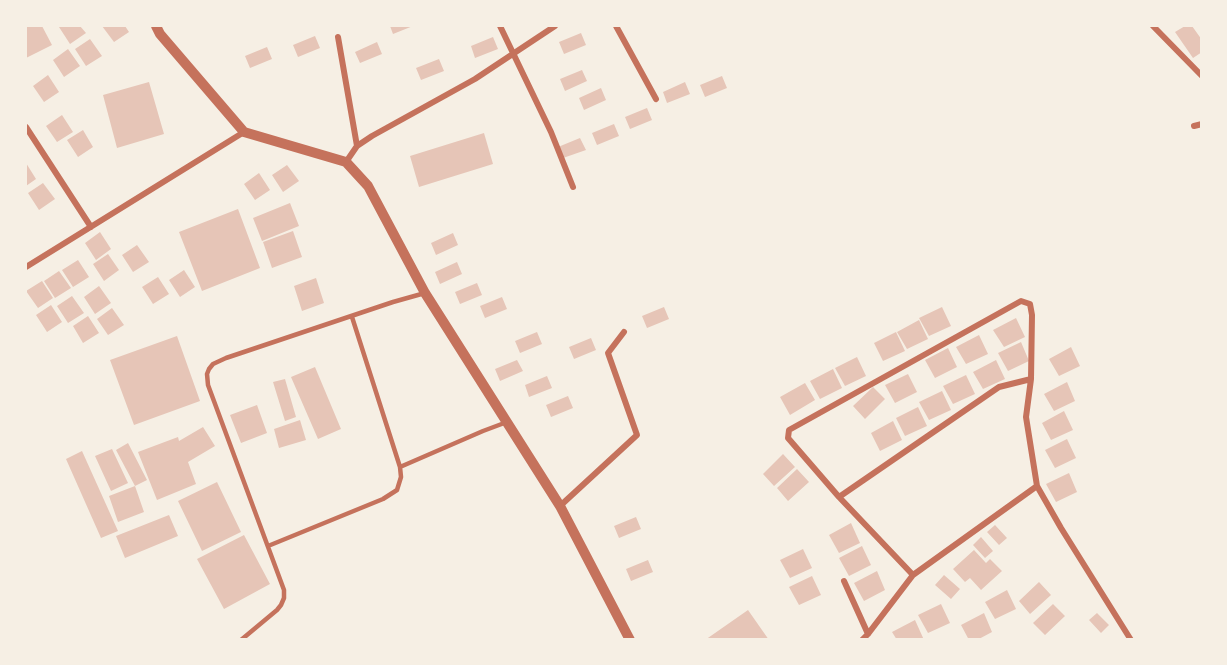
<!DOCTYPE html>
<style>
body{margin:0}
#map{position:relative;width:1227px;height:665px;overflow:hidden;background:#f6efe4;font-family:Barlow,sans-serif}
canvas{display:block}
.frame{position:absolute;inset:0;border:27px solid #f6efe4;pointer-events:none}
</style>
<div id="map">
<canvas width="1227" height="665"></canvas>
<div class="frame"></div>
</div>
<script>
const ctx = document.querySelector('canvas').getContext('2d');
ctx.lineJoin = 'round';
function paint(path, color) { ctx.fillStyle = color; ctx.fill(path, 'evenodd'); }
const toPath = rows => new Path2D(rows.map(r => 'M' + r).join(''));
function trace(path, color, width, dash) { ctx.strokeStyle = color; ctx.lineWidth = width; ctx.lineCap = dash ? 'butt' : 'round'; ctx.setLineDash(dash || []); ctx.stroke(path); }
paint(toPath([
 [26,26,42,26,52,45,26,58],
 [61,26,80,26,86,33,70,44,59,27],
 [102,26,125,26,129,32,114,42],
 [390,26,413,26,393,34],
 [1185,26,1192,26,1202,40,1202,52,1193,58,1175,32],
 [581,33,586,45,564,54,559,42],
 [315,36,320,48,298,57,293,45],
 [493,37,498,49,475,58,471,46],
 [90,39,102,56,86,66,75,49],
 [377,42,382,54,360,63,355,52],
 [267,47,272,59,250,68,245,56],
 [68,49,80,66,64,77,53,60],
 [439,59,444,71,421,80,416,68],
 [582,70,587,81,565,91,560,79],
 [48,75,59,92,44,102,33,86],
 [722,76,727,88,705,97,700,85],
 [149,82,164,134,117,148,103,95],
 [685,82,690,94,667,103,663,92],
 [601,88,606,100,584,110,579,98],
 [647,108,652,120,630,129,625,117],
 [62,115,73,132,57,142,46,126],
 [614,124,619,136,597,145,592,133],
 [83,130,93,147,78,157,67,140],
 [484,133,493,164,419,187,410,156],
 [580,138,586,150,563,158,558,147],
 [26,163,36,179,26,186],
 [287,165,299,181,283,192,272,175],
 [259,173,270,190,255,200,244,184],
 [43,183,55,199,39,210,28,193],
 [290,203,299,226,262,241,253,218],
 [238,209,260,268,202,291,179,232],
 [293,231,302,257,272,268,263,242],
 [100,232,111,249,96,260,85,243],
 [453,233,458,245,436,255,431,243],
 [137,245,149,262,133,272,122,255],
 [108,254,119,270,104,281,93,264],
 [78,260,89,277,73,287,62,270],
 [457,262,462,274,440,284,435,272],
 [184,270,195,287,180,297,169,280],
 [59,271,71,288,55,298,44,281],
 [158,277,169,294,153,304,142,287],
 [316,278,324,303,302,311,294,286],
 [42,281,53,298,38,308,26,291],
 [477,283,482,295,460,304,455,292],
 [99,286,111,303,95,314,84,297],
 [72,296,84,313,68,323,57,306],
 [502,297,507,309,485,318,480,306],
 [51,305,62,322,47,332,36,315],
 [664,307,669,319,647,328,642,316],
 [942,307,951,326,929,336,919,318],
 [112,308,124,325,108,335,97,319],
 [88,316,99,333,83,343,73,326],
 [1016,318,1025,337,1004,347,993,330],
 [919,320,928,339,907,349,897,332],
 [537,332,542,344,520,353,515,341],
 [896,332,905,351,883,361,874,343],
 [979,335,988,354,966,364,956,347],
 [177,336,200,401,134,425,110,360],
 [591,338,596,350,574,359,569,347],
 [1021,342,1029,361,1008,371,998,353],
 [1071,347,1080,366,1059,376,1049,359],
 [948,348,957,367,935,378,925,360],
 [857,357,866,376,845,386,835,368],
 [517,360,523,371,500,381,495,369],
 [996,360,1005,379,983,389,973,372],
 [315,367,341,429,318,439,291,377],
 [833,369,842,388,820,399,810,381],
 [908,374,917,392,895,403,885,385],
 [966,375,975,394,953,404,943,386],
 [547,376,552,388,529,397,525,385],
 [285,379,296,417,285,421,273,382],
 [1067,382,1075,401,1054,411,1044,394],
 [805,383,815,400,790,415,780,397],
 [873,387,885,399,865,419,853,406],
 [942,391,951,410,929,420,919,402],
 [568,396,573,408,551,417,546,405],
 [257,405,267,433,241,443,230,415],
 [918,407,927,426,905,436,896,418],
 [1064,411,1073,430,1051,440,1042,423],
 [300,420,306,440,279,448,274,429],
 [893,421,902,440,880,451,871,433],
 [203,427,215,446,188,462,196,484,157,500,138,452,178,437,179,441],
 [1067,439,1076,458,1055,468,1045,450],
 [128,443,147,480,135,486,116,450],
 [112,449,128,483,111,491,95,456],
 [82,451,118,531,101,538,66,459],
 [783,454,795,467,774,486,763,474],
 [797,469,809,482,788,501,777,488],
 [1069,473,1077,492,1056,502,1046,484],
 [217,482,241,532,202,551,178,501],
 [135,486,144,512,118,522,109,496],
 [169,515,178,536,125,558,116,536],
 [636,517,641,529,619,538,614,526],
 [851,523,860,543,839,553,829,535],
 [995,525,1007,538,999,545,987,532],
 [244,535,270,584,224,609,197,559],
 [981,537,993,551,985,558,973,545],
 [862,546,871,565,849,576,839,558],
 [803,549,812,568,790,578,780,560],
 [974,550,986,563,990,559,1002,571,981,590,970,578,965,582,953,569],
 [648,560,653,572,631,581,626,569],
 [877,571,885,590,864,601,854,583],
 [944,575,960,589,951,599,935,585],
 [812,576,821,595,799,605,789,587],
 [1039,582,1051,595,1030,614,1019,601],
 [1007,590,1016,609,995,619,985,602],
 [941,604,950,623,928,633,918,615],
 [1053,604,1065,616,1045,635,1033,623],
 [748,610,769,640,705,640],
 [984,613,992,632,977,640,969,640,961,625],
 [1097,613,1109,625,1101,633,1089,620],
 [915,620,924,640,897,640,892,632]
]), '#e6c5b7');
trace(toPath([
 [400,467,483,431,507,422],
 [268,546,383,499,397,490,401,477,400,467,352,317],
 [241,640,277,610,281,605,284,598,284,590,208,385,207,374,209,369,213,364,226,358,393,302,425,293]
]), '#c5725c', 4.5);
trace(toPath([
 [500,26,551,132,573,187],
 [616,26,656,99],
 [1153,26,1202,76],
 [338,37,357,146],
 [1194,126,1202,124],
 [26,127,91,227],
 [346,162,357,146,372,136,475,79,555,26],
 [26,267,244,132],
 [839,497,999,387,1031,379,1026,417,1037,486,1061,528,1131,640],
 [560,506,637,435,608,353,624,332],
 [913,575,839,497,788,438,789,430,1021,301,1030,304,1032,315,1031,379],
 [844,581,868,634],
 [862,640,868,634,913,575,1037,486]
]), '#c5725c', 6);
trace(toPath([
 [156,26,160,34,244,132,346,162,368,186,425,293,560,506,630,640]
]), '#c5725c', 10);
</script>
